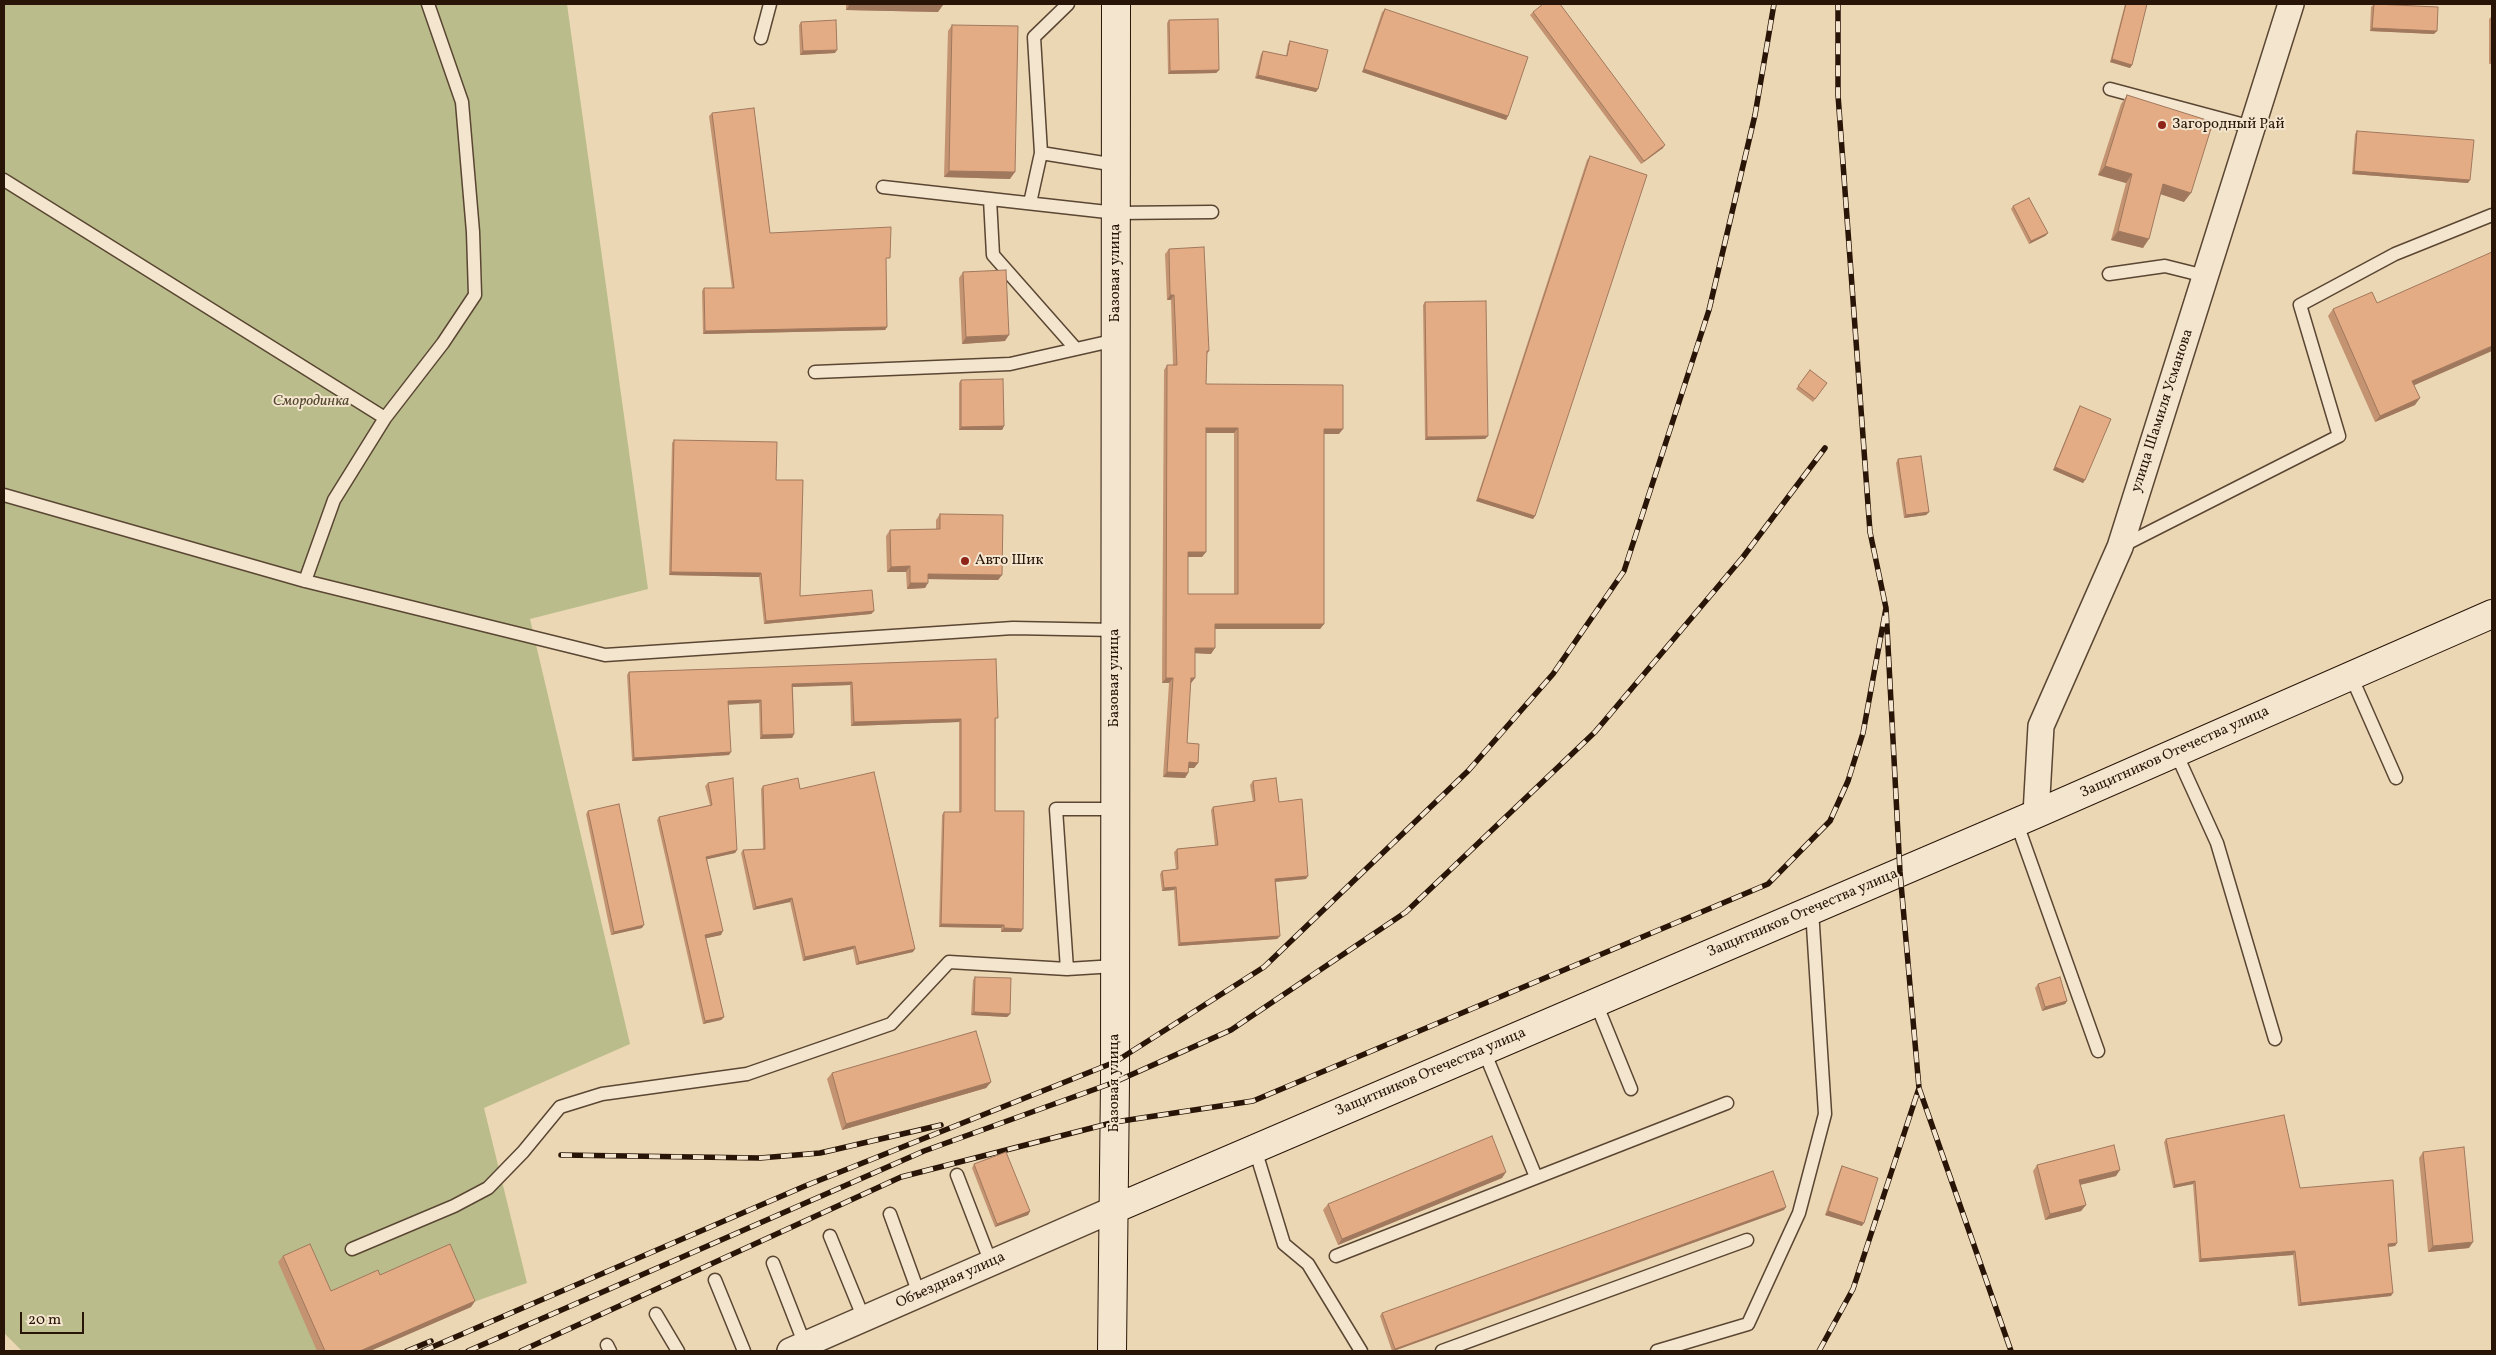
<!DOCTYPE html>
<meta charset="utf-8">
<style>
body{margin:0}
#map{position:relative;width:2496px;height:1355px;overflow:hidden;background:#ecd7b4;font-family:Vollkorn,serif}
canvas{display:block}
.frame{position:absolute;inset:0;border:5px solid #291508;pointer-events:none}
.scale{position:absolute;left:20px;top:1312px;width:64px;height:22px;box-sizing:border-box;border:2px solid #291508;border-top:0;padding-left:6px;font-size:15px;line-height:18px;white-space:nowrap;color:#291508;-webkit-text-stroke:4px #f3e5ce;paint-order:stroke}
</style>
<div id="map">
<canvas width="2496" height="1355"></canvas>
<div class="frame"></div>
<div class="scale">20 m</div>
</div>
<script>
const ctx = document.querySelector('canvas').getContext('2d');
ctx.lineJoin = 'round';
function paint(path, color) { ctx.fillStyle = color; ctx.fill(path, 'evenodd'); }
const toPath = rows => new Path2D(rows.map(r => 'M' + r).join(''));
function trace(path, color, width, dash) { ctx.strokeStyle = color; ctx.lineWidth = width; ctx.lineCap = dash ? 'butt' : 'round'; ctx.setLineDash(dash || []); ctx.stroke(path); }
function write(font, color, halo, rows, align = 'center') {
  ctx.font = font + ' Vollkorn,serif'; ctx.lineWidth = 4; ctx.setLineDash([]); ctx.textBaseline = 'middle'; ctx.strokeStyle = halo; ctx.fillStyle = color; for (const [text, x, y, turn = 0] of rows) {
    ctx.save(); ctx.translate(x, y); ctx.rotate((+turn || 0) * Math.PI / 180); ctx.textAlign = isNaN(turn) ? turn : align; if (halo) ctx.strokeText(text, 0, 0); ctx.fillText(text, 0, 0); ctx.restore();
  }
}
paint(toPath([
 [4,4,567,4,648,589,530,619,630,1044,484,1108,527,1283,336,1351,22,1351,4,1333]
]), '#babd8b');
const lane = toPath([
 [1068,4,1034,37,1041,153,1116,165],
 [761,38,770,4],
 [2110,89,2252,127],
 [4,180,385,418],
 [883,187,1116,213,1212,212],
 [990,199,993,255,1076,349],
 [1030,203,1041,153],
 [2109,274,2165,266,2205,276],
 [815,372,1010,364,1116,340],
 [4,495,305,581,605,655,1013,628,1116,630],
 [2122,546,2339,436,2300,305,2395,254,2492,215],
 [305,581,334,500,385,418,443,343,475,295,473,232,462,102,428,4],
 [2351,676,2396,778],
 [2176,753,2217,843,2275,1039],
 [2016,821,2098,1051],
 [1067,969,1056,809,1115,809],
 [1596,1003,1631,1089],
 [1484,1051,1536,1177],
 [1255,1149,1284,1244,1308,1264,1361,1351],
 [957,1175,991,1263],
 [890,1214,919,1294],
 [830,1236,864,1319],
 [352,1249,454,1206,488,1188,523,1152,560,1107,602,1094,747,1074,891,1024,949,962,1067,969,1115,966],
 [1336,1256,1727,1103],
 [773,1263,805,1345],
 [715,1280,744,1351],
 [656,1314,678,1351],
 [607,1345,610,1351],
 [1442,1351,1747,1240],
 [1657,1351,1748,1324,1799,1213,1825,1114,1812,910]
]);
const street = toPath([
 [2036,814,2041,726,2120,547,2291,4],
 [790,1351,1112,1210]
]);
const secondary = toPath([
 [1112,1210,2036,814,2492,614],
 [1112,1351,1115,1082,1116,4]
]);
trace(lane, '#5a4633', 15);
trace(street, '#5a4633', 28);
trace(secondary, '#291508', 30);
trace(lane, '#f3e5ce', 12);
trace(street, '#f3e5ce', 25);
trace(secondary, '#f3e5ce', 28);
const rail = toPath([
 [1919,1088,2011,1351],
 [561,1155,760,1158,820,1153,941,1125],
 [407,1351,431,1341],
 [423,1351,805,1186,1115,1062,1264,967,1468,771,1553,674,1624,571,1709,310,1755,115,1774,4],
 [468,1351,924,1151,1115,1082,1231,1030,1406,912,1595,732,1743,557,1825,448],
 [521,1351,901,1177,1115,1122,1253,1101,1768,884,1830,821,1848,781,1863,733,1886,608],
 [1819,1351,1853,1289,1919,1088,1900,872,1886,608,1870,532,1838,95,1838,4]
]);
trace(rail, '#291508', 5.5);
trace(rail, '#f3e5ce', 4, [11]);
paint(toPath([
 [846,4,943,4,938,12,846,10],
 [2125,4,2147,4,2132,65,2130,68,2110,62],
 [2374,4,2434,34,2370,31,2371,7],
 [1385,9,1508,116,1506,120,1362,72,1382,12],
 [1533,12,1663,148,1641,164,1530,15],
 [2492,16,2492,64,2489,64,2489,19],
 [1169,20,1219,70,1216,73,1168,74,1167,23],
 [801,22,835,53,800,55,799,25],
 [952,25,1010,179,944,177,948,31],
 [1290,41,1318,89,1316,92,1255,78,1261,54,1263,51,1286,56,1288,44],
 [2127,95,2184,202,2161,194,2143,248,2111,240,2126,183,2098,175,2121,104],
 [712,113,770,233,888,262,886,262,887,327,885,330,703,334,702,291,704,288,732,288,709,116],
 [2357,131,2468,183,2352,174,2355,134],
 [1590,156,1535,516,1533,519,1476,501,1587,160],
 [2013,206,2048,233,2045,236,2029,244,2011,209],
 [1169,249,1209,351,1207,354,1206,384,1339,434,1324,434,1324,624,1320,629,1215,629,1211,654,1195,653,1195,678,1191,683,1190,683,1187,743,1198,763,1194,768,1188,768,1188,773,1185,778,1163,777,1169,683,1162,683,1164,370,1167,365,1173,365,1171,300,1167,300,1165,254],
 [1206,433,1234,433,1234,594,1188,594,1188,557,1202,557,1206,552],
 [963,272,1005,341,962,344,959,278],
 [1425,302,1485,439,1425,440,1423,305],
 [2333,309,2414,385,2415,405,2375,422,2328,316],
 [1810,370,1827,383,1813,402,1796,389],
 [961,380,1004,426,1002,430,959,430,959,383],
 [2080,406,2085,480,2083,483,2053,470,2078,409],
 [674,440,776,480,800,596,874,611,871,614,764,624,759,577,669,575,672,443],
 [1898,459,1929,512,1926,515,1904,518,1896,463],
 [940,514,1002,575,998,580,928,579,925,588,907,589,906,572,887,572,886,536,890,530,936,529,936,520],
 [996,659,995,811,1021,932,1001,932,1001,928,939,927,942,815,944,812,959,812,959,722,851,726,850,685,793,687,794,734,792,738,760,739,759,703,728,704,729,755,632,761,627,675,629,672],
 [1253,781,1279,802,1306,879,1276,882,1280,936,1277,939,1178,946,1174,890,1162,891,1160,874,1162,871,1176,870,1174,852,1177,849,1215,845,1211,810,1213,807,1253,802,1250,785],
 [708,783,737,850,735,853,707,859,721,935,706,938,724,1017,721,1020,703,1024,657,820,659,817,710,805,705,786],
 [763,786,800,789,913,952,856,965,853,949,803,961,790,902,753,910,741,853,743,850,763,849,761,789],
 [588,811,642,928,611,935,586,814],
 [975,977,1010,1014,1007,1017,971,1015,973,980],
 [2038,984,2067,1001,2065,1004,2042,1011,2035,988],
 [832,1073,991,1082,986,1088,842,1130,827,1079],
 [2166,1139,2300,1188,2397,1243,2395,1246,2388,1247,2391,1296,2298,1306,2293,1255,2199,1262,2193,1184,2173,1188,2164,1142],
 [2423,1152,2469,1248,2428,1252,2419,1158],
 [974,1164,1030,1211,1028,1215,995,1227,972,1168],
 [2037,1165,2116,1176,2080,1185,2086,1205,2081,1211,2045,1220,2033,1171],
 [1842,1166,1862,1226,1825,1215,1840,1170],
 [1506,1172,1502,1178,1338,1245,1323,1210,1328,1204],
 [1784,1210,1394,1351,1392,1351,1380,1316,1382,1313],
 [283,1256,331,1291,380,1275,475,1301,471,1307,370,1351,317,1351,278,1262]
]), '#c49472');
paint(toPath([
 [850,4,896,4,943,5,938,12,846,10],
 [2372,28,2437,31,2434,34,2370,31],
 [837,50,835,53,800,55,803,51],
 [2112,59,2132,65,2130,68,2110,62],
 [1364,69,1508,116,1506,120,1362,72],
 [1219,70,1216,73,1168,74,1170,71],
 [1258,75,1318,89,1316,92,1255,78],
 [1665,145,1663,148,1641,164,1644,161],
 [2105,166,2132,174,2126,183,2098,175],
 [949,171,1015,172,1010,179,944,177],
 [2354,171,2470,180,2468,183,2352,174],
 [2163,184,2191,193,2184,202,2157,193],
 [2118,231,2149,239,2143,248,2111,240],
 [2048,233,2045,236,2029,244,2031,241],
 [1170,295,1174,295,1171,300,1167,300],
 [887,327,885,330,703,334,705,331],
 [1009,335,1005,341,962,344,966,337],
 [2492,346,2492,351,2408,388,2412,381],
 [2420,398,2415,405,2375,422,2380,416],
 [1004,426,1002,430,959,430,961,427],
 [1206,428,1238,428,1234,433,1203,433],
 [1324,429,1343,429,1339,434,1320,434],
 [1488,436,1485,439,1425,440,1427,437],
 [2055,467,2085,480,2083,483,2053,470],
 [1478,498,1535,516,1533,519,1476,501],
 [1929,512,1926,515,1904,518,1906,515],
 [1188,552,1206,552,1202,557,1184,557],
 [910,566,906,572,887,572,891,567],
 [671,572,761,573,759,577,669,575],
 [928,574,1002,575,998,580,924,579],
 [910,583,928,583,925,588,907,589],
 [874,611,871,614,764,624,766,621],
 [1215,624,1324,624,1320,629,1211,629],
 [1195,648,1215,648,1211,654,1191,653],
 [1166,678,1173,678,1169,683,1162,683],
 [1191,678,1195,678,1191,683,1187,683],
 [852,682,850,685,790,687,792,684],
 [761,700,759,703,726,705,728,701],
 [961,719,959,722,851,726,854,722],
 [794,734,792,738,760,739,762,735],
 [731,752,729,755,632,761,634,758],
 [1189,762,1198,763,1194,768,1185,768],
 [1167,772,1188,773,1185,778,1163,777],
 [737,850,735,853,704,860,706,857],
 [1308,876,1306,879,1273,882,1275,879],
 [1176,887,1174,890,1162,891,1164,888],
 [792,898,790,902,753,910,756,907],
 [941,924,1004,925,1001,928,939,927],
 [644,925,642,928,611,935,614,932],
 [1004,928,1023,929,1021,932,1001,932],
 [723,931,721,935,703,939,705,935],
 [1280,936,1277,939,1178,946,1180,943],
 [855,946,853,949,803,961,805,957],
 [915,949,913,952,856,965,859,962],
 [2067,1001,2065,1004,2042,1011,2045,1007],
 [974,1012,1010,1014,1007,1017,971,1015],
 [724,1017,721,1020,703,1024,705,1021],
 [991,1082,986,1088,842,1130,846,1124],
 [2120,1170,2116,1176,2075,1186,2079,1180],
 [1506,1172,1502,1178,1338,1245,1342,1239],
 [2195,1181,2193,1184,2173,1188,2175,1185],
 [2086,1205,2081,1211,2045,1220,2050,1214],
 [1786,1207,1784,1210,1393,1351,1395,1349],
 [1030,1211,1028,1215,995,1227,997,1224],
 [1828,1211,1864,1223,1862,1226,1825,1215],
 [2473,1242,2469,1248,2428,1252,2433,1246],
 [2397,1243,2395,1246,2386,1247,2388,1244],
 [2295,1251,2293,1255,2199,1262,2201,1259],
 [2393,1293,2391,1296,2298,1306,2301,1303],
 [475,1301,471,1307,370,1351,360,1351]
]), '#a0785d');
const building = toPath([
 [896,4,943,4,943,5,896,4],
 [1543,4,1560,4,1665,145,1644,161,1533,12,1543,4],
 [2126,4,2147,4,2132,65,2112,59,2126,4],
 [2374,4,2438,7,2437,31,2372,28,2374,4],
 [1385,9,1528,57,1508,116,1364,69,1385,9],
 [2492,16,2492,61,2491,61,2492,16],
 [1218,19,1219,70,1170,71,1169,20,1218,19],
 [836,20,837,50,803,51,801,22,836,20],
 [952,25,1018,26,1015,172,949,171,952,25],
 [1290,41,1328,50,1318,89,1258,75,1263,51,1287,56,1290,41],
 [2127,95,2213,122,2191,193,2163,184,2149,239,2118,231,2132,174,2105,166,2127,95],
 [754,108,770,233,891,227,890,258,886,258,887,327,705,331,704,288,734,288,712,113,754,108],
 [2357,131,2474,140,2470,180,2354,171,2357,131],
 [1590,156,1647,175,1535,516,1478,498,1590,156],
 [2029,198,2048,233,2031,241,2013,206,2029,198],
 [1204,247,1209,351,1207,351,1206,384,1343,385,1343,429,1324,429,1324,624,1215,624,1215,648,1195,648,1195,678,1191,678,1187,743,1199,744,1198,763,1189,762,1188,773,1167,772,1173,678,1166,678,1167,365,1177,365,1174,295,1170,295,1169,249,1204,247],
 [1206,428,1238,428,1238,594,1188,594,1188,552,1206,552,1206,428],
 [2492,252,2492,346,2412,381,2420,398,2380,416,2333,309,2372,292,2377,303,2492,252],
 [1006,270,1009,335,966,337,963,272,1006,270],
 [1486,301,1488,436,1427,437,1425,302,1486,301],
 [1810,370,1827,383,1815,399,1798,386,1810,370],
 [1003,379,1004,426,961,427,961,380,1003,379],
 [2080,406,2111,419,2085,480,2055,467,2080,406],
 [674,440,777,442,776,480,803,480,800,596,872,590,874,611,766,621,761,573,671,572,674,440],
 [1921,456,1929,512,1906,515,1898,459,1921,456],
 [940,514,1003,515,1002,575,928,574,928,583,910,583,910,566,891,567,890,530,940,529,940,514],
 [996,659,998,718,995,718,995,811,1024,811,1023,929,1004,928,1004,925,941,924,944,812,961,812,961,719,854,722,852,682,792,684,794,734,762,735,761,700,728,701,731,752,634,758,629,672,996,659],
 [874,772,915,949,859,962,855,946,805,957,792,898,756,907,743,850,765,849,763,786,798,778,800,789,874,772],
 [733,778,737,850,706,857,723,931,705,935,724,1017,705,1021,659,817,712,805,708,783,733,778],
 [1276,778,1279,802,1302,799,1308,876,1275,879,1280,936,1180,943,1176,887,1164,888,1162,871,1178,869,1177,849,1218,845,1213,807,1255,801,1253,781,1276,778],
 [619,804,644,925,614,932,588,811,619,804],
 [975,977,1011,978,1010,1014,974,1012,975,977],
 [2060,977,2067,1001,2045,1007,2038,984,2060,977],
 [976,1031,991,1082,846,1124,832,1073,976,1031],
 [2284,1115,2300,1188,2393,1180,2397,1243,2388,1244,2393,1293,2301,1303,2295,1251,2201,1259,2195,1181,2175,1185,2166,1139,2284,1115],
 [1492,1136,1506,1172,1342,1239,1328,1204,1492,1136],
 [2114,1145,2120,1170,2079,1180,2086,1205,2050,1214,2037,1165,2114,1145],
 [2464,1147,2473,1242,2433,1246,2423,1152,2464,1147],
 [1006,1152,1030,1211,997,1224,974,1164,1006,1152],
 [1842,1166,1878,1178,1864,1223,1828,1211,1842,1166],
 [1773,1171,1786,1207,1395,1349,1382,1313,1773,1171],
 [310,1244,331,1291,378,1270,380,1275,450,1244,475,1301,360,1351,325,1351,283,1256,310,1244]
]);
paint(building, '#e4ac85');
trace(building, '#a0785d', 1);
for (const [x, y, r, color] of [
 [2162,125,5,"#8f2418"],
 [965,561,5,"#8f2418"]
]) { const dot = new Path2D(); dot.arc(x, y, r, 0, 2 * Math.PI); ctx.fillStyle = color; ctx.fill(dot); trace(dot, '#f3e5ce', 2); }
write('15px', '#291508', '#f3e5ce', [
 ["Загородный Рай",2172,125],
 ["Авто Шик",975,561]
], 'left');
write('15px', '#291508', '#f3e5ce', [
 ["Базовая улица",1116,273,-90],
 ["улица Шамиля Усманова",2163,411,-72],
 ["Базовая улица",1115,678,-90],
 ["Защитников Отечества улица",2175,753,-24],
 ["Защитников Отечества улица",1803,914,-23],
 ["Защитников Отечества улица",1431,1073,-23],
 ["Базовая улица",1115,1083,-90],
 ["Объездная улица",951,1281,-24]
]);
write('italic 15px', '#54472f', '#f3e5ce', [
 ["Смородинка",311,402]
]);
</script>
